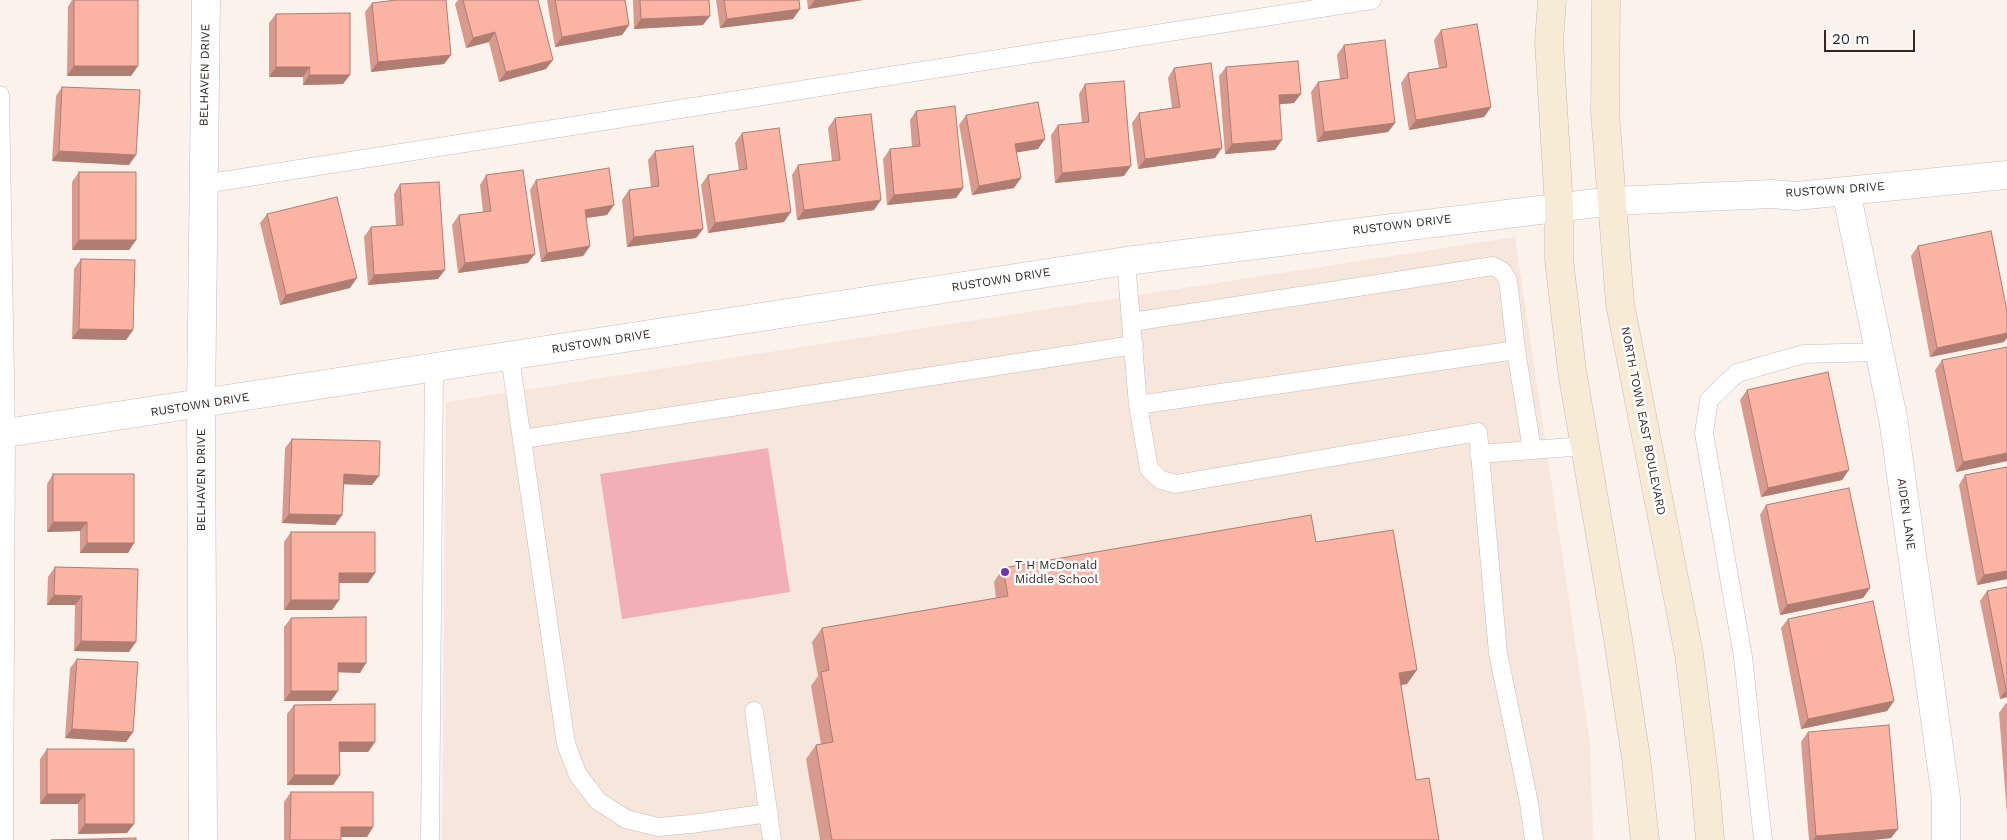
<!DOCTYPE html>
<style>
body{margin:0}
#map{position:relative;width:2007px;height:840px;overflow:hidden;background:#fbf2ec;font-family:"Work Sans",sans-serif}
canvas{display:block}
.scale{position:absolute;left:1824px;top:30px;width:91px;height:22px;box-sizing:border-box;border:2px solid #2d2927;border-top:0;padding-left:6px;font-size:15px;line-height:18px;white-space:nowrap;color:#2d2927;-webkit-text-stroke:4px #fff;paint-order:stroke}
</style>
<div id="map">
<canvas width="2007" height="840"></canvas>
<div class="scale">20 m</div>
</div>
<script>
const ctx = document.querySelector('canvas').getContext('2d');
ctx.lineJoin = 'round';
function paint(path, color) { ctx.fillStyle = color; ctx.fill(path, 'evenodd'); }
const toPath = rows => new Path2D(rows.map(r => 'M' + r).join(''));
function trace(path, color, width, dash) { ctx.strokeStyle = color; ctx.lineWidth = width; ctx.lineCap = dash ? 'butt' : 'round'; ctx.setLineDash(dash || []); ctx.stroke(path); }
function write(font, color, halo, rows, align = 'center') {
  ctx.font = font + ' "Work Sans",sans-serif'; ctx.lineWidth = 5; ctx.setLineDash([]); ctx.textBaseline = 'middle'; ctx.strokeStyle = halo; ctx.fillStyle = color; for (const [text, x, y, turn = 0] of rows) {
    ctx.save(); ctx.translate(x, y); ctx.rotate((+turn || 0) * Math.PI / 180); ctx.textAlign = isNaN(turn) ? turn : align; if (halo) ctx.strokeText(text, 0, 0); ctx.fillText(text, 0, 0); ctx.restore();
  }
}
paint(toPath([
 [1515,237,1590,742,1593,840,442,840,446,402]
]), '#f6e6db');
paint(toPath([
 [768,448,790,592,622,619,600,474]
]), '#f2afb7');
const service = toPath([
 [0,95,6,434,4,840],
 [204,184,1372,0],
 [1126,261,1138,405,1149,469,1161,480,1176,484,1478,432,1498,653,1529,803,1534,840],
 [1132,322,1493,266,1502,271,1508,280,1516,350],
 [510,357,566,744,578,775,598,801,626,819,658,827,691,824,769,813],
 [1138,405,1516,350,1532,450],
 [523,439,1134,345],
 [1479,454,1585,446],
 [754,711,772,840],
 [430,840,434,369],
 [1763,840,1743,657,1704,433,1709,400,1737,373,1804,354,1879,352]
]);
const minor = toPath([
 [1846,191,1893,418,1946,798,1946,840],
 [1612,201,1772,194,1796,196,2007,175],
 [203,840,201,405,206,0]
]);
const tertiary = toPath([
 [0,434,1126,261,1612,201]
]);
const secondary = toPath([
 [1552,0,1549,42,1559,206,1559,259,1572,371,1618,639,1636,758,1645,840],
 [1606,0,1605,112,1620,304,1689,654,1705,781,1710,840]
]);
trace(service, '#c5bcb7', 19);
trace(minor, '#c5bcb7', 29);
trace(tertiary, '#c5bcb7', 29);
trace(secondary, '#c5bcb7', 29);
trace(service, '#fff', 18);
trace(minor, '#fff', 28);
trace(tertiary, '#fff', 28);
trace(secondary, '#f8ebd5', 28);
paint(toPath([
 [72,0,138,0,131,76,67,76,68,7],
 [458,0,538,0,546,69,499,82,489,42,466,48,455,4],
 [547,0,625,0,629,25,622,35,555,47],
 [633,0,709,0,703,25,634,29],
 [716,0,799,0,800,9,793,19,720,28],
 [807,0,863,0,808,9],
 [372,3,451,55,444,64,371,72,365,12],
 [276,14,343,84,303,85,303,77,269,77,269,23],
 [1441,30,1491,107,1484,117,1409,130,1401,83,1408,73,1439,68,1434,40],
 [1344,45,1395,123,1388,132,1317,142,1311,92,1318,82,1340,79,1337,55],
 [1226,67,1294,103,1279,104,1275,150,1225,154,1219,76],
 [1174,68,1215,158,1138,169,1132,123,1139,113,1172,108,1168,78],
 [1085,84,1124,176,1055,183,1051,135,1058,125,1082,123,1079,94],
 [62,87,129,165,52,161,56,96],
 [916,111,963,188,956,198,887,205,883,159,890,149,912,147,910,120],
 [966,115,1038,149,1017,152,1014,188,972,195,959,125],
 [835,118,874,210,797,220,792,175,798,165,832,161,828,128],
 [742,133,784,222,708,233,701,185,708,175,739,171,735,143],
 [655,151,703,229,696,238,627,247,622,200,629,190,651,187,648,160],
 [79,172,136,240,129,250,72,250,72,182],
 [486,175,528,263,458,273,452,225,459,215,483,212,480,185],
 [536,180,607,215,586,218,590,246,583,256,541,262,530,190],
 [400,184,438,279,368,285,364,237,371,227,396,226,394,194],
 [267,214,350,288,280,305,260,223],
 [1918,246,2004,342,1930,357,1911,256],
 [81,259,133,330,126,340,72,339,74,269],
 [1942,360,2007,461,1956,472,1935,370],
 [1747,390,1842,480,1761,497,1740,400],
 [292,439,372,485,343,484,342,515,335,525,282,523,285,448],
 [2007,467,2007,579,1977,585,1959,485,1965,475],
 [53,474,134,543,128,553,80,553,80,531,47,532,47,484],
 [1766,505,1870,588,1863,598,1780,615,1760,515],
 [291,532,375,573,368,583,339,583,339,600,332,610,284,610,284,542],
 [1316,542,1407,684,1401,685,1416,780,1439,840,820,840,806,759,816,745,821,744,811,686,818,676,812,642,822,628,996,598,994,582,1003,568],
 [55,567,138,569,129,652,74,651,75,605,47,605,48,577],
 [2007,587,2007,697,2000,699,1980,601,1987,591],
 [291,618,366,663,360,673,338,672,331,701,284,701,284,627],
 [1788,619,1894,701,1887,711,1801,729,1781,628],
 [77,659,133,732,126,742,65,738,70,668],
 [2006,703,2007,703,2007,814,1999,713],
 [294,705,375,742,368,752,339,752,340,775,333,785,287,785,287,714],
 [1808,732,1898,829,1891,838,1872,840,1809,840,1801,742],
 [47,749,127,833,78,834,78,804,40,804,40,759],
 [291,792,373,827,367,837,341,837,341,840,284,840,284,802]
]), '#d89a8c');
paint(toPath([
 [815,0,863,0,808,9],
 [800,9,793,19,720,28,727,19],
 [710,16,703,25,634,29,641,19],
 [629,25,622,35,555,47,562,37],
 [495,32,489,42,466,48,473,38],
 [451,55,444,64,371,72,378,62],
 [553,60,546,69,499,82,506,72],
 [74,66,138,66,131,76,67,76],
 [276,67,310,67,303,77,269,77],
 [309,75,350,75,343,84,303,85],
 [1301,94,1294,103,1272,105,1279,95],
 [1491,107,1484,117,1409,130,1416,120],
 [1395,123,1388,132,1317,142,1324,132],
 [1045,139,1038,149,1008,154,1015,144],
 [1282,140,1275,150,1225,154,1232,144],
 [1222,148,1215,158,1138,169,1145,159],
 [59,151,136,155,129,165,52,161],
 [1131,166,1124,176,1055,183,1062,173],
 [1021,178,1014,188,972,195,979,186],
 [963,188,956,198,887,205,894,195],
 [881,200,874,210,797,220,804,210],
 [614,205,607,215,578,219,585,210],
 [791,212,784,222,708,233,715,223],
 [703,229,696,238,627,247,634,237],
 [79,240,136,240,129,250,72,250],
 [590,246,583,256,541,262,547,253],
 [535,254,528,263,458,273,465,263],
 [445,270,438,279,368,285,374,275],
 [357,278,350,288,280,305,286,295],
 [79,329,133,330,126,340,72,339],
 [2007,333,2007,338,2004,342,1930,357,1937,348],
 [2007,453,2007,461,1956,472,1963,462],
 [1849,470,1842,480,1761,497,1768,488],
 [344,474,379,476,372,485,337,484],
 [289,514,342,515,335,525,282,523],
 [53,522,87,522,80,531,47,532],
 [87,543,134,543,128,553,80,553],
 [2007,571,2007,579,1977,585,1984,575],
 [339,573,375,573,368,583,332,583],
 [1870,588,1863,598,1780,615,1787,605],
 [54,595,82,596,75,605,47,605],
 [291,600,339,600,332,610,284,610],
 [81,641,136,642,129,652,74,651],
 [338,663,366,663,360,673,331,672],
 [1417,670,1407,684,1389,687,1399,673],
 [2006,689,2007,697,2000,699],
 [291,691,338,691,331,701,284,701],
 [1894,701,1887,711,1801,729,1808,719],
 [72,729,133,732,126,742,65,738],
 [339,742,375,742,368,752,332,752],
 [294,775,340,775,333,785,287,785],
 [47,794,85,794,78,804,40,804],
 [85,824,134,824,127,833,78,834],
 [341,827,373,827,367,837,334,837],
 [1898,829,1891,838,1872,840,1813,840,1816,836]
]), '#b07d72');
const building = toPath([
 [74,0,138,0,138,66,74,66,74,0],
 [396,0,446,0,451,55,378,62,372,3,396,0],
 [463,0,538,0,553,60,506,72,495,32,473,38,463,0],
 [555,0,625,0,629,25,562,37,555,0],
 [640,0,709,0,710,16,641,19,640,0],
 [724,0,799,0,800,9,727,19,724,0],
 [350,13,350,75,309,75,310,67,276,67,276,14,350,13],
 [1477,24,1491,107,1416,120,1408,73,1447,67,1441,30,1477,24],
 [1385,40,1395,123,1324,132,1318,82,1348,78,1344,45,1385,40],
 [1298,61,1301,94,1279,95,1282,140,1232,144,1226,67,1298,61],
 [1211,63,1222,148,1145,159,1139,113,1180,107,1174,68,1211,63],
 [1124,81,1131,166,1062,173,1058,125,1089,122,1085,84,1124,81],
 [62,87,140,90,136,155,59,151,62,87],
 [1038,102,1045,139,1015,144,1021,178,979,186,966,115,1038,102],
 [955,106,963,188,894,195,890,149,920,146,916,111,955,106],
 [871,114,881,200,804,210,798,165,840,160,835,118,871,114],
 [779,128,791,212,715,223,708,175,747,169,742,133,779,128],
 [693,146,703,229,634,237,629,190,659,186,655,151,693,146],
 [609,168,614,205,585,210,590,246,547,253,536,180,609,168],
 [523,170,535,254,465,263,459,215,491,211,486,175,523,170],
 [79,172,136,172,136,240,79,240,79,172],
 [439,182,445,270,374,275,371,227,403,225,400,184,439,182],
 [337,197,357,278,286,295,267,214,337,197],
 [1991,231,2007,311,2007,333,1937,348,1918,246,1991,231],
 [81,259,135,260,133,330,79,329,81,259],
 [2007,347,2007,453,1963,462,1942,360,2007,347],
 [1828,372,1849,470,1768,488,1747,390,1828,372],
 [292,439,380,441,379,476,344,474,342,515,289,514,292,439],
 [2007,467,2007,571,1984,575,1965,475,2007,467],
 [53,474,134,474,134,543,87,543,87,522,53,522,53,474],
 [1849,488,1870,588,1787,605,1766,505,1849,488],
 [1311,515,1316,542,1393,530,1417,670,1399,673,1416,780,1429,778,1439,840,832,840,816,745,833,742,821,672,829,670,822,628,1008,596,1003,568,1311,515],
 [291,532,375,532,375,573,339,573,339,600,291,600,291,532],
 [55,567,138,569,136,642,81,641,82,596,54,595,55,567],
 [2007,587,2007,689,2006,689,1987,591,2007,587],
 [1873,601,1894,701,1808,719,1788,619,1873,601],
 [366,617,366,663,338,663,338,691,291,691,291,618,366,617],
 [77,659,138,662,133,732,72,729,77,659],
 [375,704,375,742,339,742,340,775,294,775,294,705,375,704],
 [1889,725,1898,829,1816,836,1808,732,1889,725],
 [47,749,134,749,134,824,85,824,85,794,47,794,47,749],
 [291,792,373,792,373,827,341,827,341,840,290,840,291,792],
 [136,838,136,840,51,840,136,838]
]);
paint(building, '#fbb3a3');
trace(building, '#b07d72', 1);
for (const [x, y, r, color] of [
 [1005,572,5,"#7334a9"]
]) { const dot = new Path2D(); dot.arc(x, y, r, 0, 2 * Math.PI); ctx.fillStyle = color; ctx.fill(dot); trace(dot, '#fff', 2); }
write('12px', '#2d2927', '#fff', [
 ["BELHAVEN DRIVE",205,75,-89],
 ["RUSTOWN DRIVE",1835,190,-4],
 ["RUSTOWN DRIVE",1402,225,-7],
 ["RUSTOWN DRIVE",1001,280,-9],
 ["RUSTOWN DRIVE",601,342,-9],
 ["RUSTOWN DRIVE",200,405,-9],
 ["NORTH TOWN EAST BOULEVARD",1643,421,79],
 ["BELHAVEN DRIVE",201,480,-90],
 ["AIDEN LANE",1906,514,82]
]);
write('12px', '#2d2927', '#fff', [
 ["T H McDonald",1015,565],
 ["Middle School",1015,579]
], 'left');
</script>
